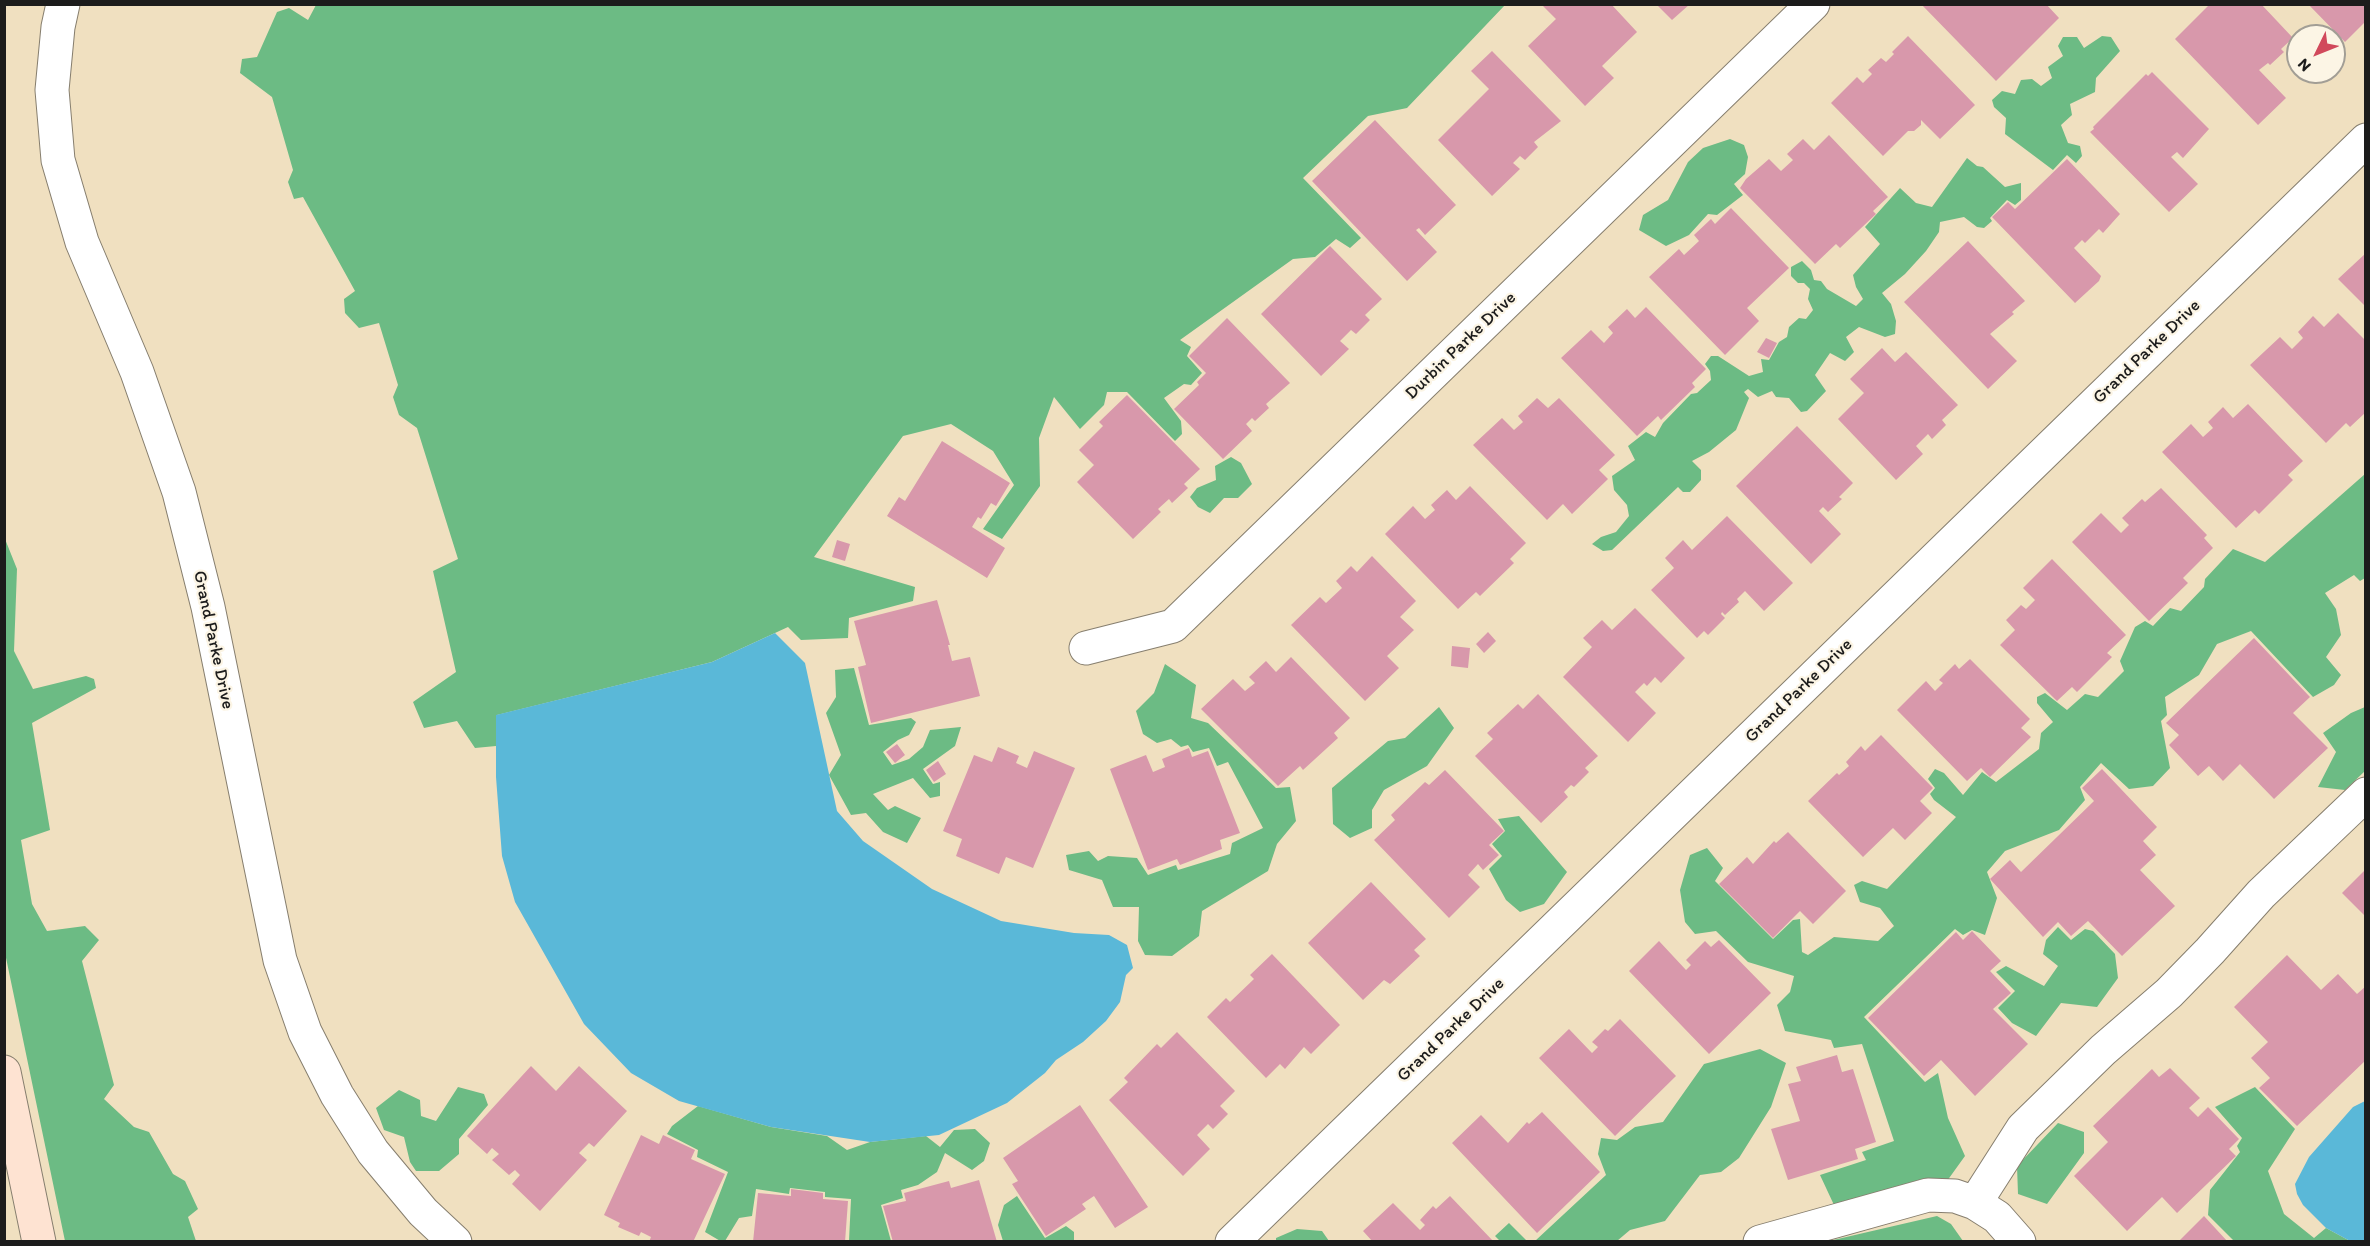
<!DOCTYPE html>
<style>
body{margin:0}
#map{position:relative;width:2370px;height:1246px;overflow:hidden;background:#f0e0c0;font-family:Itim,sans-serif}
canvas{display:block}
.frame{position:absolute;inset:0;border:6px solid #1c1c1c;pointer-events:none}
.north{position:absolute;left:2286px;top:24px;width:60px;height:60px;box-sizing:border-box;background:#fcf5e5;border:2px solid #a29e95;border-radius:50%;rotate:227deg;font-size:16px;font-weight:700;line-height:24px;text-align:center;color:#1c1c1c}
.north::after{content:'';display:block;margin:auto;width:21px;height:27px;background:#d1495b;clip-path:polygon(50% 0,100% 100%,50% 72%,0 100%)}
</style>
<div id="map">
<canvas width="2370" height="1246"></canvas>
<div class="frame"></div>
<div class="north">N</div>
</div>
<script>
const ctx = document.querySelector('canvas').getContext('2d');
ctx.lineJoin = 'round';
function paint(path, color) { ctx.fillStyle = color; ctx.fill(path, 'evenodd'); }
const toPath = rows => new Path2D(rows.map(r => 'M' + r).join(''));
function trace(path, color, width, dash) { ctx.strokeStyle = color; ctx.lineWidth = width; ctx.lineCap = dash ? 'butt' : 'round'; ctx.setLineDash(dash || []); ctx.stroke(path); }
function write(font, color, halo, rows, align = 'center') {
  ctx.font = font + ' Itim,sans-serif'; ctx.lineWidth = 4.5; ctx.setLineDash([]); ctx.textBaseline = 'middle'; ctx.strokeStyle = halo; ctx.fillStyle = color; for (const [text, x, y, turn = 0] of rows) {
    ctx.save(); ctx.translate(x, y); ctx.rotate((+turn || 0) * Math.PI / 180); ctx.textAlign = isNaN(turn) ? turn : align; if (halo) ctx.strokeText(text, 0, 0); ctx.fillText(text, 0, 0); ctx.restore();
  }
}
paint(toPath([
 [316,5,1505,5,1407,108,1368,116,1303,178,1361,238,1350,248,1336,239,1315,257,1293,259,1180,340,1191,347,1187,356,1202,373,1191,385,1184,384,1164,398,1181,421,1182,434,1175,441,1127,392,1107,392,1104,405,1080,429,1054,397,1039,438,1040,486,1002,539,983,529,1014,485,993,451,951,424,903,436,814,557,915,587,913,601,849,618,848,638,801,640,788,627,712,662,497,715,496,746,475,748,457,721,424,728,413,702,456,672,433,571,458,559,417,428,399,415,393,397,398,385,379,323,359,328,345,313,344,299,355,291,303,197,294,199,288,182,293,170,272,97,240,73,242,59,257,57,277,12,289,8,308,20],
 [2102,36,2111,37,2120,51,2096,78,2095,92,2070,104,2072,115,2061,125,2068,143,2080,146,2082,156,2076,163,2067,155,2053,170,2005,134,2006,118,1994,107,1992,100,2002,91,2015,94,2021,80,2032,79,2041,86,2052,78,2048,67,2063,56,2058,46,2063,37,2077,37,2084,48],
 [1730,139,1744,145,1748,157,1745,174,1734,184,1743,195,1717,215,1708,214,1689,235,1666,246,1639,230,1643,215,1668,200,1688,162,1703,148],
 [1967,158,1977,166,1983,167,2005,187,2021,183,2021,200,2015,205,2007,200,1990,218,1992,221,1984,228,1977,227,1964,217,1940,222,1939,232,1926,251,1905,274,1882,293,1891,304,1896,321,1895,334,1885,337,1859,327,1846,337,1854,352,1845,361,1830,353,1815,375,1826,391,1807,411,1801,412,1789,398,1776,397,1772,391,1758,397,1748,389,1744,392,1749,398,1736,430,1709,452,1692,461,1701,470,1701,480,1690,492,1683,492,1678,487,1612,550,1603,551,1592,544,1601,537,1616,532,1629,516,1627,505,1614,490,1612,476,1635,460,1628,446,1646,432,1655,437,1663,423,1691,394,1697,393,1711,380,1710,371,1705,364,1711,356,1718,356,1749,376,1763,372,1761,359,1769,360,1779,342,1787,337,1789,327,1799,318,1806,319,1813,310,1808,299,1810,289,1804,283,1798,283,1791,276,1791,267,1802,261,1811,270,1814,280,1821,281,1827,289,1856,306,1863,299,1856,287,1853,275,1880,244,1865,227,1900,188,1916,203,1932,207],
 [1231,457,1241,463,1252,484,1238,498,1224,498,1210,513,1198,507,1190,497,1197,488,1216,480,1215,466],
 [2365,474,2365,578,2360,581,2354,575,2325,593,2336,609,2341,635,2326,657,2341,675,2334,685,2313,697,2251,631,2217,644,2199,675,2165,697,2167,715,2161,721,2170,768,2153,786,2129,789,2101,763,2080,787,2085,800,2059,830,2005,851,1987,872,1997,898,1985,935,1972,930,1963,935,1955,929,1864,1017,1925,1082,1938,1073,1948,1118,1965,1156,1947,1181,1919,1180,1834,1205,1820,1175,1866,1160,1862,1152,1894,1141,1862,1044,1834,1048,1831,1040,1785,1031,1777,1005,1790,992,1794,976,1748,962,1716,931,1695,934,1685,922,1680,890,1690,855,1707,848,1723,868,1715,881,1773,939,1793,920,1800,919,1802,952,1808,955,1834,937,1878,941,1894,926,1880,908,1860,902,1854,885,1862,881,1887,889,1956,817,1934,800,1930,794,1935,788,1928,779,1935,769,1944,773,1963,795,1982,772,1996,782,2039,749,2041,733,2053,722,2037,703,2037,697,2045,693,2067,710,2085,694,2098,697,2124,671,2120,661,2135,627,2145,621,2153,626,2170,608,2181,611,2204,587,2205,579,2233,549,2265,562],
 [5,539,17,569,14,651,33,689,86,676,94,679,96,688,32,723,50,830,21,840,32,904,47,931,85,926,99,940,82,961,114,1085,104,1099,134,1127,149,1132,173,1174,185,1181,198,1209,188,1217,196,1241,65,1241,5,953],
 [1165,664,1196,685,1191,718,1208,723,1276,788,1290,787,1296,821,1277,844,1268,871,1202,911,1199,936,1172,956,1145,955,1138,941,1139,907,1113,907,1102,880,1069,870,1066,855,1089,851,1098,861,1108,856,1137,858,1148,875,1176,865,1178,870,1230,854,1232,843,1263,828,1228,762,1217,766,1209,748,1193,752,1188,745,1181,747,1171,739,1157,743,1143,734,1136,711,1154,693],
 [854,668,869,725,911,718,916,722,909,735,898,740,883,752,892,765,909,759,923,747,930,730,961,727,955,746,923,769,933,784,940,782,940,796,930,798,913,778,873,794,888,810,895,806,921,818,907,843,883,832,866,813,851,815,829,775,841,755,826,713,836,697,835,670],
 [1439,707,1454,728,1427,766,1384,790,1372,810,1372,828,1350,838,1333,824,1332,788,1388,741,1405,738],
 [2365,707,2365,771,2345,790,2318,787,2336,752,2323,733,2351,713],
 [1519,816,1567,872,1544,904,1520,912,1506,900,1489,869,1502,856,1492,844,1505,831,1498,819],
 [2058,927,2071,940,2085,929,2093,931,2115,954,2118,978,2097,1007,2061,1003,2036,1036,2012,1023,1998,1008,2015,991,1996,972,2006,966,2044,986,2058,966,2043,954,2046,940],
 [1760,1049,1786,1063,1771,1107,1739,1158,1721,1172,1700,1175,1665,1221,1630,1230,1617,1241,1535,1241,1606,1175,1598,1154,1601,1138,1617,1140,1635,1127,1663,1122,1704,1064],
 [458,1087,484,1094,488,1105,459,1139,459,1154,439,1171,416,1171,410,1162,404,1137,384,1130,376,1108,399,1090,420,1100,421,1116,436,1121],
 [2255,1087,2295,1129,2268,1171,2284,1214,2314,1238,2326,1228,2350,1241,2234,1241,2208,1215,2210,1190,2240,1152,2237,1146,2242,1138,2215,1107],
 [698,1106,771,1127,827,1136,847,1150,870,1142,926,1136,940,1147,954,1130,975,1129,990,1143,984,1161,972,1170,945,1153,937,1172,918,1185,901,1190,903,1198,881,1205,891,1241,849,1241,851,1199,825,1197,825,1192,790,1188,789,1194,756,1189,752,1216,739,1218,725,1241,722,1242,705,1232,728,1172,697,1157,698,1150,667,1134,672,1126],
 [2058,1123,2084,1132,2084,1153,2047,1204,2018,1194,2017,1166],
 [1017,1196,1045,1238,1066,1226,1074,1232,1074,1241,1003,1241,998,1225,1004,1205],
 [1937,1216,1951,1224,1963,1241,1829,1241],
 [1509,1223,1527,1241,1500,1241,1495,1236],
 [1297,1229,1322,1231,1329,1241,1276,1241,1276,1238]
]), '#6cbb84');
paint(toPath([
 [775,633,805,663,837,811,863,841,932,889,1001,921,1074,933,1109,935,1127,945,1133,968,1126,975,1120,1002,1106,1021,1083,1042,1056,1060,1045,1073,1007,1103,939,1135,870,1142,771,1127,679,1101,631,1073,584,1024,515,902,502,856,496,777,496,715,712,662],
 [2365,1101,2365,1241,2350,1241,2326,1228,2303,1205,2297,1194,2295,1184,2309,1157,2353,1107]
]), '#5ab8d8');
paint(toPath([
 [1545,4,1611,4,1637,32,1602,66,1614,78,1585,106,1528,46,1556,19,1543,6],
 [1656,4,1690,4,1672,20],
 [1921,4,2046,4,2059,18,1996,81],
 [2210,4,2261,4,2293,38,2281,49,2284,52,2270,65,2268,63,2259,70,2286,98,2258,125,2175,39],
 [2308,4,2366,4,2366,21,2345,42],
 [1908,36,1975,105,1940,139,1921,120,1921,125,1914,131,1908,131,1883,156,1831,103,1857,77,1863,83,1872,74,1868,70,1881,58,1886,62,1894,54,1892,52],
 [1492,51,1561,121,1534,142,1538,147,1525,160,1520,156,1513,163,1520,169,1492,196,1438,140,1489,89,1471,71],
 [2152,72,2209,129,2183,158,2177,152,2171,157,2198,184,2169,212,2090,132,2094,129,2093,127,2146,74,2148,76],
 [1375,120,1456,205,1425,235,1419,228,1416,230,1437,252,1407,281,1312,181],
 [1829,135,1888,197,1873,211,1876,214,1840,248,1836,244,1815,264,1740,188,1746,179,1769,159,1781,171,1793,160,1787,154,1803,139,1814,150],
 [2067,159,2120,214,2103,233,2099,229,2085,243,2082,240,2074,248,2101,276,2099,281,2075,303,1992,217,2008,202,2015,209],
 [1731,208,1789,268,1747,308,1759,321,1725,355,1649,277,1679,249,1684,255,1699,241,1694,235,1711,219,1715,224],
 [1968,241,2025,301,2012,312,2014,314,1990,334,2017,361,1988,389,1904,302],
 [1330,246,1382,299,1365,315,1370,320,1356,334,1351,330,1340,341,1349,349,1321,376,1261,314],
 [2366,253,2366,307,2338,279],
 [1646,307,1706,369,1692,383,1695,387,1661,420,1658,416,1637,436,1561,358,1591,330,1604,343,1613,333,1608,327,1627,309,1635,318],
 [2338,313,2366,341,2366,412,2350,427,2346,423,2326,443,2250,365,2280,337,2292,349,2303,338,2298,332,2313,316,2324,327],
 [1227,318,1290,383,1266,404,1269,408,1255,421,1252,418,1246,424,1252,431,1223,459,1174,409,1199,385,1197,382,1206,373,1189,356],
 [1766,338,1777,343,1769,358,1757,352],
 [1882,348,1895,362,1906,352,1958,405,1942,420,1946,425,1932,439,1928,434,1916,446,1923,454,1896,480,1838,419,1864,393,1850,379],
 [1127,395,1200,469,1184,484,1188,488,1172,503,1169,499,1158,509,1161,512,1133,539,1077,482,1094,465,1079,450,1103,426,1099,422],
 [1537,398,1548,408,1559,398,1615,455,1599,470,1608,479,1572,514,1563,504,1547,520,1473,445,1502,418,1514,430,1523,422,1518,416],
 [2248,404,2303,461,2288,475,2293,480,2259,514,2255,510,2236,528,2162,452,2191,424,2203,437,2213,428,2208,422,2223,407,2233,418],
 [1797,426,1853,483,1839,497,1842,499,1828,512,1823,507,1819,511,1841,534,1811,564,1736,486],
 [942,441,1010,483,996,506,991,503,981,519,978,517,972,527,1005,548,987,578,887,516,899,497,905,501],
 [1470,486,1526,543,1510,559,1514,563,1480,596,1476,592,1458,609,1385,534,1413,506,1425,519,1435,510,1431,505,1447,490,1456,500],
 [2161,488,2207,535,2204,538,2213,548,2183,578,2188,583,2149,621,2072,542,2101,513,2121,533,2129,525,2122,518,2142,499,2145,502],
 [1727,516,1793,583,1764,611,1745,591,1737,599,1739,602,1725,615,1722,612,1721,614,1725,618,1708,635,1704,631,1697,638,1651,590,1674,568,1665,558,1683,540,1692,550],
 [837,540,850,544,845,561,832,557],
 [1372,556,1416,601,1400,617,1414,630,1387,656,1399,668,1365,701,1291,625,1320,597,1326,603,1342,588,1336,581,1351,566,1357,572],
 [2052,559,2126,635,2107,653,2112,657,2077,692,2072,687,2057,701,2000,645,2015,630,2006,620,2021,605,2026,609,2035,600,2023,588],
 [937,600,950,645,948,645,952,661,970,657,980,696,871,723,858,667,866,665,854,621],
 [1635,608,1685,658,1661,683,1655,677,1647,686,1644,683,1635,692,1656,713,1628,742,1563,677,1592,647,1583,638,1602,620,1612,630],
 [1488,632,1496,641,1484,653,1476,644],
 [2254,638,2310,697,2293,713,2328,748,2274,799,2240,764,2223,781,2209,766,2198,776,2169,745,2179,735,2166,723],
 [1452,646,1470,648,1468,668,1451,666],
 [1291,657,1350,718,1334,733,1338,738,1303,770,1300,766,1278,786,1201,709,1233,679,1245,691,1255,683,1249,677,1266,661,1276,672],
 [1970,659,2030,719,2021,728,2031,737,1990,777,1981,768,1967,781,1897,710,1926,681,1935,691,1943,683,1939,680,1955,664,1959,669],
 [1538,694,1598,756,1585,768,1589,772,1574,787,1571,785,1564,792,1568,797,1541,823,1475,756,1493,739,1487,733,1518,704,1523,709],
 [1881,735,1933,788,1920,801,1932,813,1905,840,1893,828,1863,857,1808,801,1837,773,1839,775,1849,766,1846,762,1861,746,1865,751],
 [897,744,905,755,895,763,886,752],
 [998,747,1019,756,1016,763,1027,768,1034,751,1075,768,1033,868,1006,857,999,874,956,856,962,839,943,831,974,755,992,762],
 [1189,748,1192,757,1208,751,1240,833,1220,840,1222,849,1180,865,1177,859,1148,870,1110,769,1146,755,1153,772,1165,767,1162,759],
 [938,761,946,774,934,782,926,770],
 [2102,769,2157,827,2143,841,2156,855,2140,870,2175,906,2122,956,2088,921,2071,936,2058,922,2043,937,1990,879,2010,860,2021,872,2094,801,2082,788],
 [1445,770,1504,831,1489,845,1499,855,1483,870,1478,864,1468,875,1480,887,1449,918,1374,840,1395,820,1391,815,1425,782,1429,785],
 [1788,832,1846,891,1813,924,1800,911,1773,938,1719,884,1747,857,1753,864,1774,841,1776,843],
 [2366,869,2366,917,2342,893],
 [1371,882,1426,939,1414,950,1420,956,1390,984,1384,980,1363,1000,1308,943],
 [1972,931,2001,961,1990,971,2011,993,1993,1009,2028,1044,1975,1096,1941,1060,1924,1076,1868,1018,1956,932,1963,940],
 [1719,940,1771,993,1709,1054,1629,971,1659,941,1686,970,1691,965,1686,960,1705,941,1711,947],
 [1272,954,1340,1025,1311,1054,1304,1047,1285,1069,1280,1064,1266,1078,1207,1017,1226,998,1230,1002,1254,979,1250,975],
 [2287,955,2321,990,2338,974,2357,994,2366,986,2366,1060,2297,1126,2259,1088,2270,1078,2251,1058,2268,1042,2234,1007],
 [1620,1019,1676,1076,1615,1136,1539,1058,1569,1029,1592,1053,1598,1047,1592,1042,1605,1029,1608,1031],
 [1177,1032,1235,1091,1220,1106,1228,1114,1213,1129,1208,1124,1197,1135,1210,1149,1183,1176,1109,1100,1128,1082,1124,1078,1157,1044,1161,1048],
 [1837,1055,1842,1072,1853,1069,1876,1142,1855,1149,1858,1159,1788,1180,1771,1129,1800,1121,1788,1084,1801,1081,1796,1067],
 [531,1066,556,1091,579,1066,627,1111,594,1147,589,1143,579,1153,587,1160,540,1211,512,1184,520,1175,515,1170,509,1175,492,1160,499,1154,492,1148,487,1154,467,1136],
 [2170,1068,2200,1098,2189,1108,2198,1117,2208,1107,2239,1139,2229,1149,2236,1156,2177,1213,2162,1197,2127,1231,2074,1176,2108,1142,2093,1126,2152,1069,2159,1077],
 [1080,1105,1148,1207,1115,1228,1094,1196,1082,1204,1086,1209,1046,1236,1012,1184,1018,1181,1003,1158],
 [1542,1112,1600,1172,1537,1233,1452,1143,1481,1115,1508,1143,1527,1122,1529,1124],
 [641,1135,659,1144,663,1135,695,1150,691,1159,725,1174,693,1242,649,1242,651,1237,641,1232,639,1236,618,1227,620,1223,604,1215],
 [979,1180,997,1242,893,1242,883,1206,906,1201,904,1193,949,1181,951,1188],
 [791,1189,823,1193,823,1199,848,1201,845,1242,753,1242,758,1193,791,1196],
 [1450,1196,1494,1242,1373,1242,1363,1231,1393,1203,1420,1230,1425,1225,1420,1220,1433,1206,1436,1209],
 [2204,1216,2228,1242,2178,1242]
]), '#d898ab');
const street = toPath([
 [63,4,58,27,52,90,58,160,82,242,137,372,179,492,208,607,280,960,305,1032,337,1095,373,1152,423,1212,455,1242],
 [1086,648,1173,626,1813,4],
 [1975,1203,2023,1128,2103,1050,2169,993,2210,951,2261,894,2366,794],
 [1232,1242,2366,140],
 [1760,1242,1928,1195,1955,1196,1975,1203,1997,1217,2019,1242]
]);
const secondary = toPath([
 [4,1072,39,1242]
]);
trace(street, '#867e6e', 35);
trace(secondary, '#867e6e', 35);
trace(street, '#fff', 33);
trace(secondary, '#fee3d2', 33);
write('18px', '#1c1c1c', '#fcf5e5', [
 ["Durbin Parke Drive",1461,346,-44],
 ["Grand Parke Drive",2147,352,-44],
 ["Grand Parke Drive",213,640,78],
 ["Grand Parke Drive",1799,691,-44],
 ["Grand Parke Drive",1451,1030,-44]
]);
</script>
